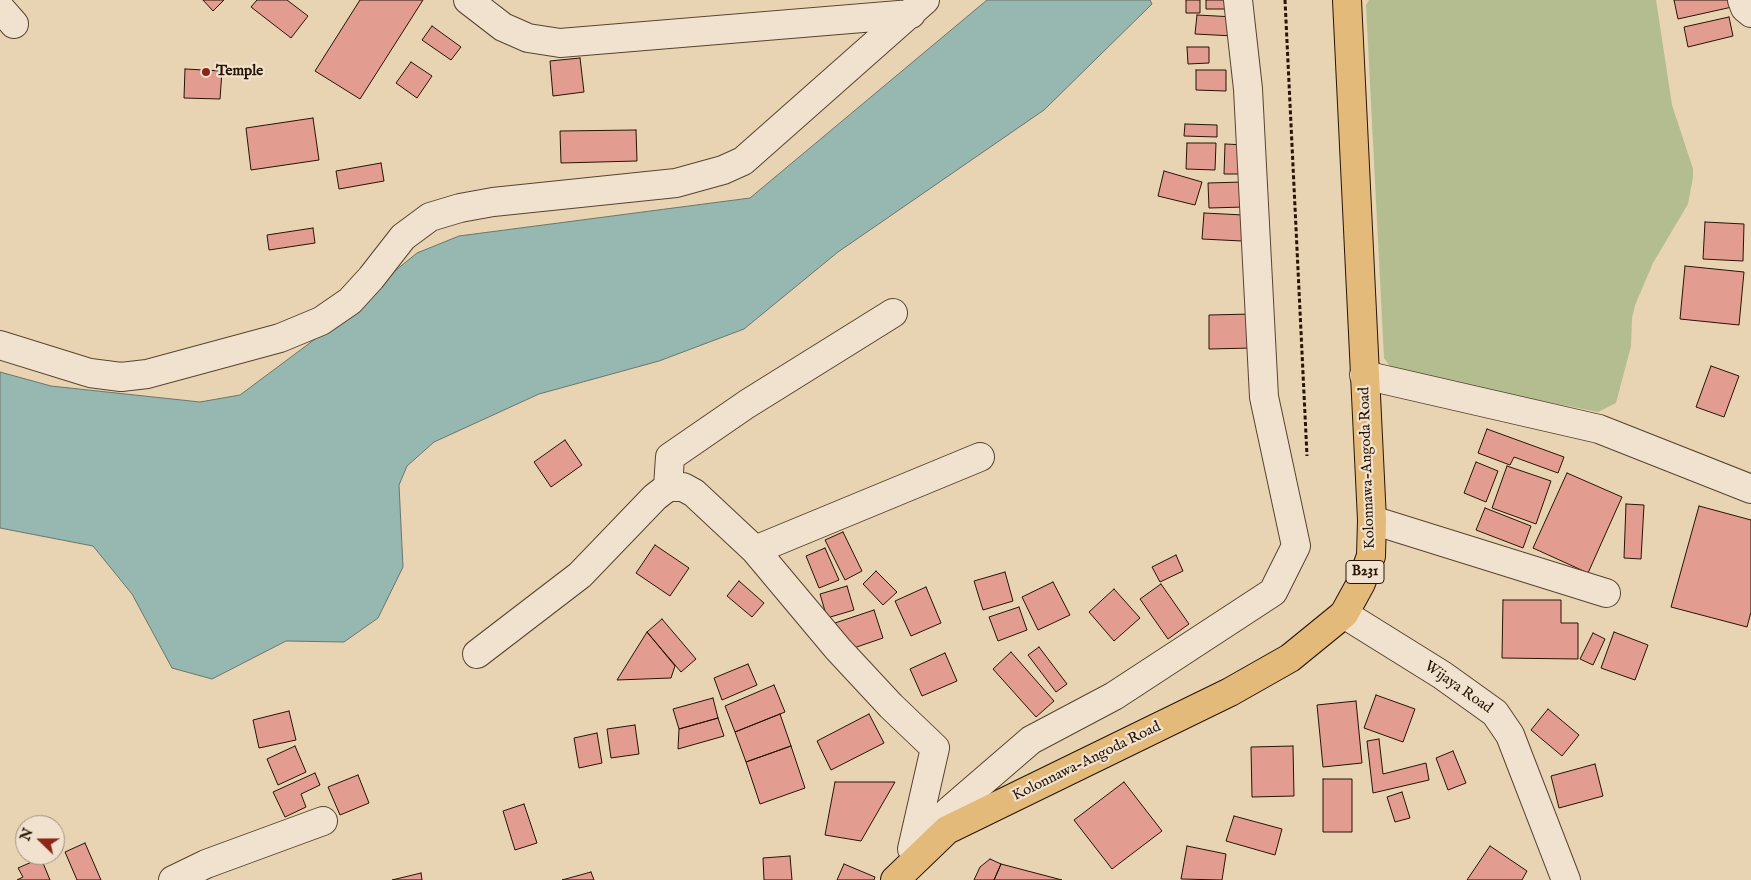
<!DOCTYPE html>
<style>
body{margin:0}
#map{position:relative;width:1751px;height:880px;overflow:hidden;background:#e8d3b3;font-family:"IM FELL English",serif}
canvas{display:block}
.north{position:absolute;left:15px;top:815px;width:50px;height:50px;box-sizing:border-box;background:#f0e2ce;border:1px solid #a0907d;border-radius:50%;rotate:292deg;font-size:14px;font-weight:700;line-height:20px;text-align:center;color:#271403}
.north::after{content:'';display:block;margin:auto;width:18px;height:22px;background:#8f2418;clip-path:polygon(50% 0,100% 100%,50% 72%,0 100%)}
</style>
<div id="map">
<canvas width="1751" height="880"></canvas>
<div class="north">N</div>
</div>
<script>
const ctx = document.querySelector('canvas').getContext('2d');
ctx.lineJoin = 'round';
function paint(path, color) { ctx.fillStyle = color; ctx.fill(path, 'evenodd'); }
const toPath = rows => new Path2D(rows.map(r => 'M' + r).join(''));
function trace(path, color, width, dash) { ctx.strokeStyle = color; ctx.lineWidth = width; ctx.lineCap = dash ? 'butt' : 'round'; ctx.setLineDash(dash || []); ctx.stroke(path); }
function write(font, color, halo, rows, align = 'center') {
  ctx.font = font + ' "IM FELL English",serif'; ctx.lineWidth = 4.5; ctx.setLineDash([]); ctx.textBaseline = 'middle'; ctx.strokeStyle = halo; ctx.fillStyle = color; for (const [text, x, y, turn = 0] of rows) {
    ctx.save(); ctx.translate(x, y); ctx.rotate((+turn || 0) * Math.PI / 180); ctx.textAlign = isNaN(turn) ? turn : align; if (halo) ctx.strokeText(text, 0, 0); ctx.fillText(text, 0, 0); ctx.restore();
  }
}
paint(toPath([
 [1369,0,1656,0,1672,105,1693,169,1693,177,1688,204,1653,263,1635,305,1632,318,1631,346,1616,403,1598,412,1401,373,1390,366,1384,358,1366,5]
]), '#b3bd8f');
const water = toPath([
 [987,0,1150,0,1152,4,1044,110,838,252,744,329,659,361,539,394,434,442,407,466,399,485,403,567,378,618,344,642,286,641,212,679,172,668,132,594,93,546,0,528,0,372,51,386,200,402,240,395,334,325,364,296,417,253,459,236,750,198,987,0]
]);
paint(water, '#97b7b1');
trace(water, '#6a766b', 1);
const building = toPath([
 [203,0,224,0,213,11,203,0],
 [257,0,287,0,308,16,291,38,251,7,257,0],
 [360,0,423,0,360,99,315,71,360,0],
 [1186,0,1200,0,1200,13,1186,13,1186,0],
 [1206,0,1227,0,1227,9,1206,9,1206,0],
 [1674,0,1731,0,1732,7,1678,19,1674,0],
 [1197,15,1235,17,1234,36,1195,34,1197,15],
 [1729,17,1733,36,1688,47,1684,27,1729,17],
 [432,26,461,47,451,60,422,40,432,26],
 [1187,47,1209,47,1209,63,1188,64,1187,47],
 [580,58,584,92,553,96,550,61,580,58],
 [411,62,432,76,417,98,396,83,411,62],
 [185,69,222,71,220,99,184,98,185,69],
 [1196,70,1226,70,1226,91,1196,90,1196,70],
 [313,118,319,160,251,170,246,128,313,118],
 [1185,124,1217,125,1217,137,1184,136,1185,124],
 [636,130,637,161,561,163,560,131,636,130],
 [1187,143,1216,143,1215,170,1186,169,1187,143],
 [1225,144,1246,145,1246,174,1224,174,1225,144],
 [381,163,384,181,339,189,336,171,381,163],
 [1164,171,1202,182,1195,205,1158,196,1164,171],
 [1243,182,1244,207,1209,208,1208,183,1243,182],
 [1204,213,1243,215,1242,241,1202,239,1204,213],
 [1705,222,1744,224,1743,261,1703,259,1705,222],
 [313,228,315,243,269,250,267,235,313,228],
 [1685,266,1744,272,1739,325,1680,319,1685,266],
 [1252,314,1252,348,1209,349,1209,315,1252,314],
 [1711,366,1739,376,1724,417,1696,407,1711,366],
 [1487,429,1564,457,1558,473,1514,457,1510,465,1478,453,1487,429],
 [565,440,582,465,551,487,534,462,565,440],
 [1476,462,1498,471,1486,502,1464,493,1476,462],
 [1507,466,1551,481,1536,524,1492,508,1507,466],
 [1567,473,1622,497,1588,573,1533,548,1567,473],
 [1626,504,1644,505,1641,559,1624,558,1626,504],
 [1699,506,1751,520,1751,612,1747,627,1671,607,1699,506],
 [1485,508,1531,526,1523,548,1476,530,1485,508],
 [843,532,862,571,845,580,825,540,843,532],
 [655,545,689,568,670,596,636,573,655,545],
 [825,548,839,580,819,588,806,556,825,548],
 [1176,555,1183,571,1160,582,1152,567,1176,555],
 [876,571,897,592,883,605,863,584,876,571],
 [1005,572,1013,601,983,610,974,581,1005,572],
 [739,581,764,603,752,617,727,596,739,581],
 [1053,582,1070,615,1038,630,1022,597,1053,582],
 [1161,584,1189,624,1168,639,1140,599,1161,584],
 [847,586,854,610,827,618,820,594,847,586],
 [926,587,941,623,911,636,895,601,926,587],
 [1114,589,1140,618,1114,641,1089,612,1114,589],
 [1503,600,1561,600,1561,623,1578,623,1578,659,1502,658,1503,600],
 [1019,607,1027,630,998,641,989,617,1019,607],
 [874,610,883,638,842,652,832,624,874,610],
 [662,619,696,659,681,672,647,632,662,619],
 [647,632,675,666,671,678,617,680,647,632],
 [1614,632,1648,645,1635,680,1601,668,1614,632],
 [1593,633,1605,639,1593,665,1580,659,1593,633],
 [1039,647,1067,684,1056,692,1028,655,1039,647],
 [1011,652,1054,701,1036,717,993,669,1011,652],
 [945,653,957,681,922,696,910,669,945,653],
 [748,664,757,685,722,700,714,678,748,664],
 [774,685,785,712,735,732,725,706,774,685],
 [1376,695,1415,709,1403,742,1364,728,1376,695],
 [713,698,718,718,679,729,673,709,713,698],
 [1356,701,1362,763,1323,767,1317,705,1356,701],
 [1548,709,1579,735,1562,756,1531,730,1548,709],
 [289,711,296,740,259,748,253,720,289,711],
 [780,714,791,746,746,762,735,732,780,714],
 [869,714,884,743,831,770,817,741,869,714],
 [718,718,724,736,678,749,679,729,718,718],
 [635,725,639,754,611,758,607,729,635,725],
 [597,733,602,763,579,768,574,738,597,733],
 [1379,739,1383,774,1426,763,1429,780,1373,793,1367,741,1379,739],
 [295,746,306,772,278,785,267,759,295,746],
 [791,746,805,788,760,804,746,762,791,746],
 [1293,746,1294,796,1252,797,1251,747,1293,746],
 [1453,751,1466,783,1448,790,1436,758,1453,751],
 [1595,764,1603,796,1559,808,1551,776,1595,764],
 [315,773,320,785,301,794,306,807,285,817,273,792,315,773],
 [358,775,369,803,340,815,328,787,358,775],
 [1323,779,1352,779,1352,832,1323,832,1323,779],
 [835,782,895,782,861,841,825,835,835,782],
 [1124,782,1162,831,1112,869,1074,820,1124,782],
 [1402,792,1410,818,1395,822,1387,797,1402,792],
 [524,804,537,843,515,850,503,811,524,804],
 [1234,816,1282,829,1275,855,1226,841,1234,816],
 [85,843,101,880,77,880,65,852,85,843],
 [1187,846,1226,854,1222,880,1181,879,1187,846],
 [1490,846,1527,871,1522,880,1467,880,1490,846],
 [790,856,792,880,764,880,763,858,790,856],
 [41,858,50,880,17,880,23,877,18,868,41,858],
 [990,859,1001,864,994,880,974,880,980,867,990,859],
 [844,864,875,877,874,880,837,880,844,864],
 [1001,864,1062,880,994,880,1001,864],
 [591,872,594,880,562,880,591,872],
 [421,873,422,880,392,880,421,873]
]);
paint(building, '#e29c90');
trace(building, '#271403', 1);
const minor = toPath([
 [468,0,503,27,528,38,560,43,911,14],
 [1742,0,1745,8,1751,13],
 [0,8,14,24],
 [0,345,90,373,121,377,147,374,280,338,321,321,350,301,371,278,403,237,430,217,460,208,493,202,676,183,723,170,743,161,925,0],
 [1364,375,1599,429,1751,489],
 [668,487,670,457,747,404,893,313],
 [1372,520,1606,593],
 [755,550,980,457],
 [1344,614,1442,675,1495,713,1510,735,1566,880],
 [477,654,580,575,655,497,668,487,683,487,694,493,755,550,838,649,891,706,935,748,912,849],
 [917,843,951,809,1031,740,1114,696,1273,592,1296,546,1264,397,1248,89,1238,0],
 [173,880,206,864,323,821]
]);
const major = toPath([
 [895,880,947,830,1230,692,1290,658,1344,614,1361,583,1371,556,1372,520,1347,0]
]);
trace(minor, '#57442f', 30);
trace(major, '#271403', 30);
trace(toPath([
 [1285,0,1307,456]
]), '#271403', 3, [4, 2.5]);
trace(minor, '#f0e2ce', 28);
trace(major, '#e4ba7a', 28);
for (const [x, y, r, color] of [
 [206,72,5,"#8f2418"]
]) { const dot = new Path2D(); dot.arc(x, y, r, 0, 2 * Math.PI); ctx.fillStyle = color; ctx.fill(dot); trace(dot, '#f0e2ce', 2); }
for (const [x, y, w] of [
 [1365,572,38]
]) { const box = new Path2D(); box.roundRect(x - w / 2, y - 11.5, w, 23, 4); ctx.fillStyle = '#f0e2ce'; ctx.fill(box); trace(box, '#271403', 1); }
write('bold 14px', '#271403', null, [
 ["B231",1365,572]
]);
write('bold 15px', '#271403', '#f0e2ce', [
 ["Temple",216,72]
], 'left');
write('15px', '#271403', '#f0e2ce', [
 ["Kolonnawa-Angoda Road",1368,468,-92],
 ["Wijaya Road",1458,688,35],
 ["Kolonnawa-Angoda Road",1087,762,-26]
]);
</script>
